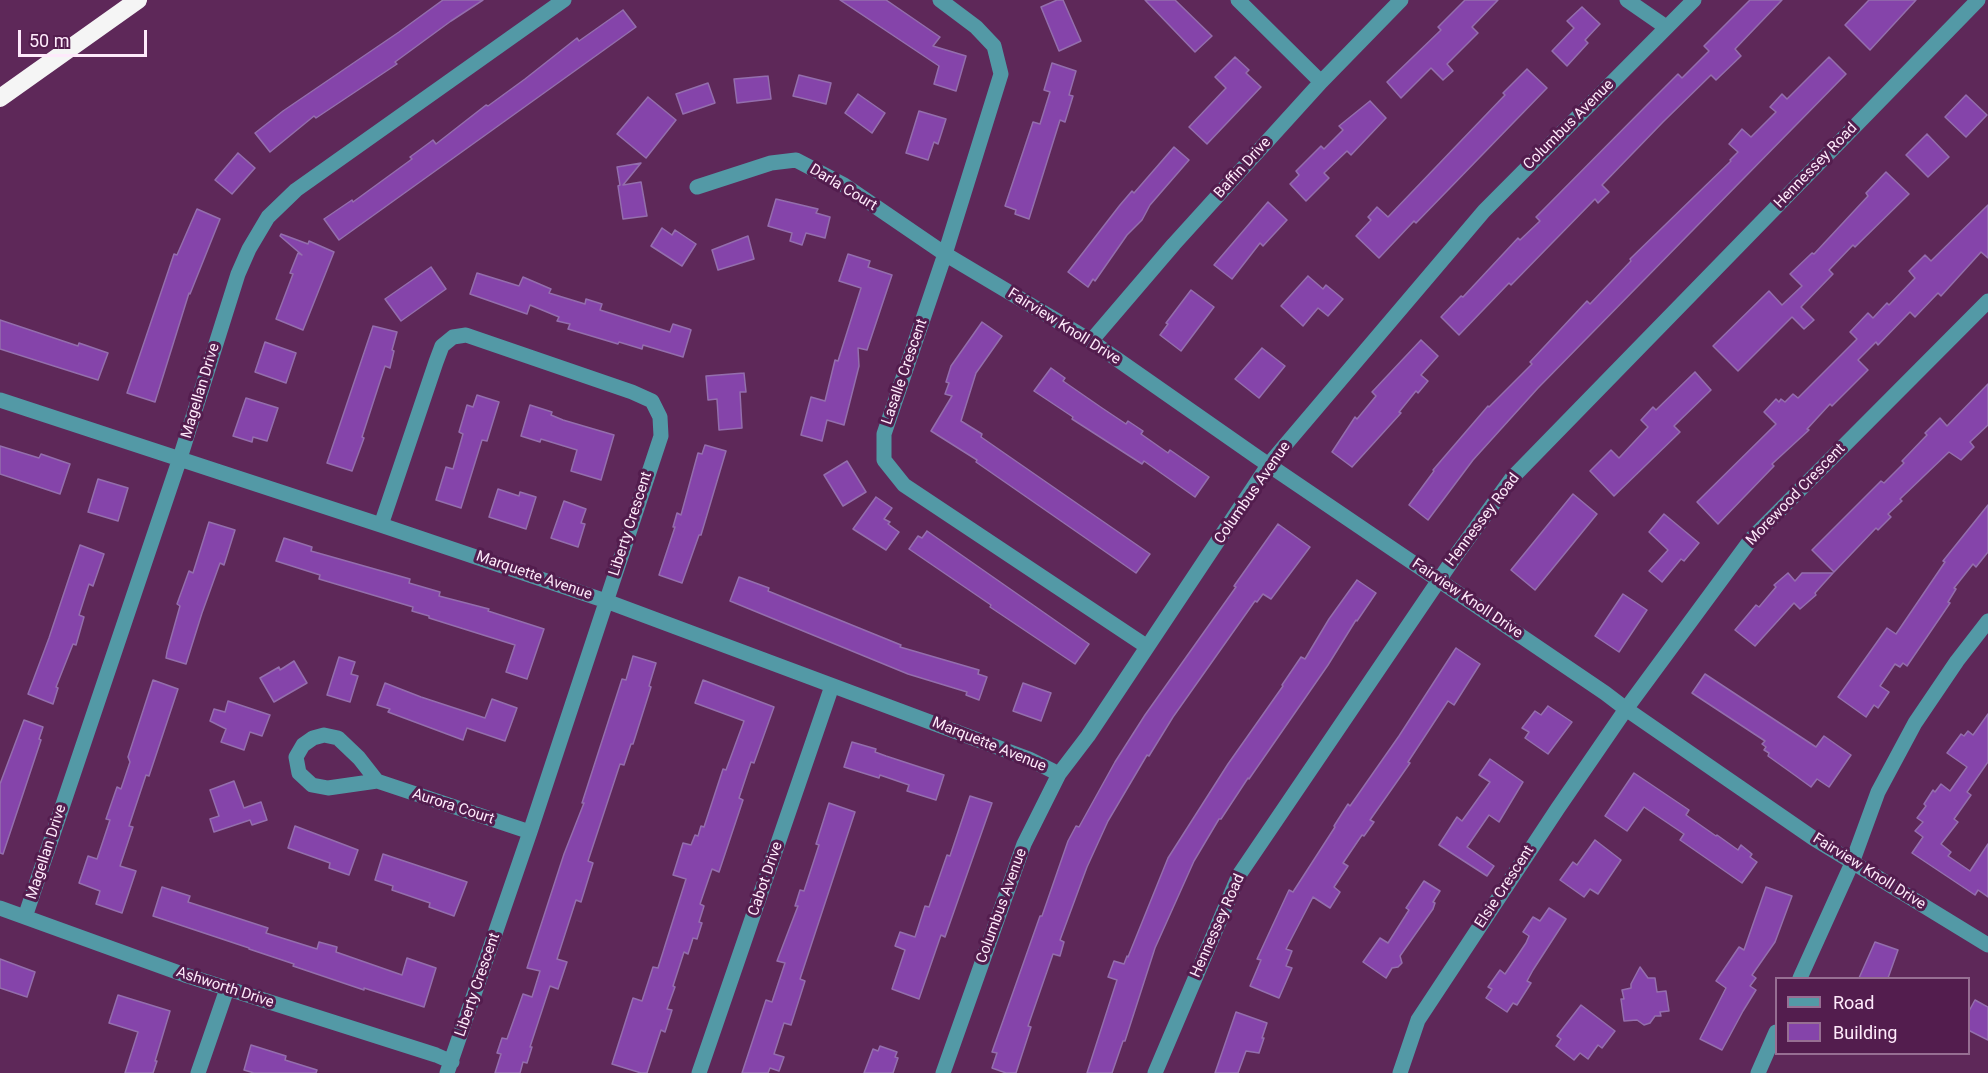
<!DOCTYPE html>
<style>
body{margin:0}
#map{position:relative;width:1988px;height:1073px;overflow:hidden;background:#5e2859;font-family:Roboto,sans-serif}
canvas{display:block}
.legend{position:absolute;left:1775px;top:977px;width:195px;height:78px;box-sizing:border-box;background:#531d4e;border:2px solid #976f93;margin:0;padding:8px 10px;list-style:none;font-size:18px;color:#feeafb}
.legend li{display:flex;align-items:center;gap:12px;height:30px}
.legend b{width:30px;border:2px solid #976f93}
.scale{position:absolute;left:18px;top:30px;width:129px;height:27px;box-sizing:border-box;border:3px solid #feeafb;border-top:0;padding-left:8px;font-size:18px;line-height:21px;white-space:nowrap;color:#feeafb;-webkit-text-stroke:4px #531d4e;paint-order:stroke}
</style>
<div id="map">
<canvas width="1988" height="1073"></canvas>
<ul class="legend">
<li><b style="height:8px;background:#5399a6"></b>Road</li>
<li><b style="height:16px;background:#8544aa"></b>Building</li>
</ul>
<div class="scale">50 m</div>
</div>
<script>
const ctx = document.querySelector('canvas').getContext('2d');
ctx.lineJoin = 'round';
function paint(path, color) { ctx.fillStyle = color; ctx.fill(path, 'evenodd'); }
const toPath = rows => new Path2D(rows.map(r => 'M' + r).join(''));
function trace(path, color, width, dash) { ctx.strokeStyle = color; ctx.lineWidth = width; ctx.lineCap = dash ? 'butt' : 'round'; ctx.setLineDash(dash || []); ctx.stroke(path); }
function write(font, color, halo, rows, align = 'center') {
  ctx.font = font + ' Roboto,sans-serif'; ctx.lineWidth = 6; ctx.setLineDash([]); ctx.textBaseline = 'middle'; ctx.strokeStyle = halo; ctx.fillStyle = color; for (const [text, x, y, turn = 0] of rows) {
    ctx.save(); ctx.translate(x, y); ctx.rotate((+turn || 0) * Math.PI / 180); ctx.textAlign = isNaN(turn) ? turn : align; if (halo) ctx.strokeText(text, 0, 0); ctx.fillText(text, 0, 0); ctx.restore();
  }
}
const building = toPath([
 [443,0,483,0,451,21,395,62,397,64,316,118,314,116,270,152,255,133,283,111,399,32,443,0],
 [840,0,886,0,940,37,933,46,966,56,956,91,934,84,939,66,840,0],
 [1057,0,1063,0,1081,41,1059,51,1041,7,1057,0],
 [1145,0,1175,0,1212,36,1195,52,1145,0],
 [1465,0,1498,0,1472,27,1478,33,1447,64,1453,71,1443,80,1431,68,1401,98,1387,82,1441,30,1438,27,1465,0],
 [1750,0,1782,0,1735,49,1741,56,1716,80,1711,75,1663,122,1602,185,1609,192,1598,203,1595,199,1511,285,1509,283,1459,335,1441,317,1461,296,1463,297,1518,238,1520,240,1540,221,1536,217,1647,105,1678,74,1682,78,1709,51,1704,46,1750,0],
 [1869,0,1916,0,1870,50,1845,25,1869,0],
 [1582,7,1600,24,1585,40,1588,43,1567,66,1552,51,1574,28,1567,21,1582,7],
 [623,10,636,27,339,240,324,219,352,200,353,202,412,159,410,157,433,140,436,144,486,105,488,106,525,79,577,38,579,41,623,10],
 [1235,57,1249,70,1246,73,1261,87,1207,144,1189,127,1226,88,1215,77,1235,57],
 [1829,57,1846,74,1538,388,1473,460,1428,520,1409,505,1434,471,1433,470,1488,406,1489,407,1532,364,1530,362,1587,301,1590,304,1631,261,1630,259,1731,161,1730,160,1738,152,1729,144,1742,129,1751,137,1776,112,1770,107,1782,94,1787,99,1829,57],
 [1052,63,1076,71,1069,95,1073,96,1065,122,1060,120,1029,219,1015,214,1016,210,1005,206,1033,122,1040,124,1050,92,1044,90,1052,63],
 [1527,69,1547,88,1416,223,1414,221,1379,258,1356,236,1371,220,1368,217,1377,207,1388,217,1505,95,1503,93,1527,69],
 [799,75,831,83,826,104,793,96,799,75],
 [768,76,771,99,737,103,734,79,768,76],
 [708,83,715,103,683,114,676,94,708,83],
 [858,94,885,113,872,133,845,113,858,94],
 [1966,95,1987,115,1966,137,1945,117,1966,95],
 [648,97,676,120,646,158,617,134,648,97],
 [1370,101,1386,118,1351,155,1347,151,1324,173,1329,178,1306,201,1290,184,1299,175,1296,171,1321,146,1324,149,1343,130,1339,126,1370,101],
 [919,111,946,119,938,144,934,142,928,160,906,153,919,111],
 [1927,134,1949,157,1928,177,1906,155,1927,134],
 [1174,147,1189,160,1150,205,1142,220,1127,235,1095,281,1093,279,1088,287,1068,272,1120,205,1132,191,1134,193,1174,147],
 [238,153,255,168,232,194,215,180,238,153],
 [641,163,623,185,641,182,647,216,623,219,618,186,620,185,617,167,641,163],
 [1886,172,1909,194,1855,247,1853,245,1829,270,1833,274,1801,307,1814,320,1804,329,1792,317,1738,371,1713,346,1769,291,1782,305,1802,286,1790,274,1812,253,1814,254,1868,196,1866,193,1886,172],
 [776,199,818,209,816,213,830,217,825,238,806,233,802,245,790,241,792,233,768,226,776,199],
 [1268,202,1287,220,1263,246,1260,243,1232,279,1214,265,1268,202],
 [1988,205,1988,258,1981,252,1941,296,1938,293,1915,317,1910,312,1878,345,1876,342,1858,360,1868,370,1832,406,1830,404,1807,429,1809,430,1772,464,1774,466,1718,524,1697,502,1776,424,1764,412,1776,399,1779,402,1781,399,1785,402,1793,394,1798,398,1857,339,1850,332,1868,313,1873,318,1887,303,1889,305,1915,278,1909,271,1925,255,1931,261,1988,205],
 [197,209,220,219,190,294,189,293,155,402,127,393,174,254,177,255,197,209],
 [662,228,672,235,675,230,696,244,682,266,651,246,662,228],
 [281,234,308,244,309,241,334,252,303,330,276,319,293,274,290,273,298,253,302,255,280,236,281,234],
 [748,236,754,259,718,270,712,250,748,236],
 [848,254,870,261,868,267,892,275,867,350,858,348,859,366,844,425,827,420,822,441,801,435,811,397,825,401,835,360,838,361,861,288,839,281,848,254],
 [431,267,446,289,401,321,385,299,431,267],
 [477,273,519,286,523,277,551,289,549,293,585,304,586,299,602,304,600,310,670,332,673,324,689,329,691,330,683,357,643,345,642,349,619,342,618,344,568,329,570,324,557,321,559,317,530,305,527,314,470,294,477,273],
 [1308,276,1323,289,1326,285,1343,299,1328,316,1318,308,1303,326,1281,306,1308,276],
 [1191,290,1214,307,1181,351,1160,335,1168,324,1166,323,1191,290],
 [0,320,78,346,79,343,108,353,98,380,0,349,0,320],
 [982,322,1002,336,976,373,961,421,982,434,981,437,1150,554,1136,573,976,462,977,460,931,431,952,396,945,394,949,383,946,382,951,366,982,322],
 [373,326,397,332,392,350,394,351,390,368,385,366,362,437,364,438,352,471,327,463,373,326],
 [1421,340,1438,356,1421,375,1428,381,1418,393,1416,391,1399,412,1401,413,1352,467,1332,452,1355,417,1357,419,1376,396,1372,392,1421,340],
 [265,342,296,353,286,383,255,372,265,342],
 [1262,348,1285,366,1259,398,1235,379,1262,348],
 [1051,368,1065,378,1063,381,1102,408,1126,424,1128,421,1143,431,1141,434,1168,453,1170,450,1209,477,1195,497,1144,461,1142,464,1072,419,1073,417,1034,391,1051,368],
 [1695,372,1711,390,1674,426,1680,432,1614,496,1590,471,1611,450,1619,458,1648,427,1641,420,1653,407,1656,410,1695,372],
 [744,373,746,392,740,392,742,428,719,430,717,399,708,400,706,376,744,373],
 [1988,384,1988,425,1970,442,1974,447,1961,460,1949,452,1900,499,1902,501,1888,514,1891,517,1878,530,1876,528,1834,572,1812,550,1881,481,1884,483,1904,463,1902,461,1927,435,1925,433,1940,418,1947,426,1988,384],
 [477,395,499,402,487,441,482,440,461,508,436,500,446,467,453,469,463,434,459,432,467,405,473,407,477,395],
 [246,398,278,408,267,441,253,437,252,442,233,436,246,398],
 [530,405,552,412,551,415,563,420,614,435,601,480,571,471,577,450,541,439,540,442,521,436,530,405],
 [705,445,726,451,701,535,699,535,682,583,659,575,675,527,673,527,677,513,681,515,698,453,702,454,705,445],
 [0,446,39,458,41,454,70,464,60,494,0,474,0,446],
 [847,461,866,492,843,506,824,475,847,461],
 [98,479,128,488,118,521,88,512,98,479],
 [498,489,519,496,520,492,536,497,526,529,489,517,498,489],
 [1573,494,1597,514,1535,590,1511,570,1573,494],
 [876,497,892,508,884,519,890,522,888,524,899,532,886,550,853,529,876,497],
 [564,501,586,509,581,523,585,524,578,547,551,538,564,501],
 [1988,505,1988,552,1976,567,1973,564,1954,588,1956,589,1948,602,1950,603,1907,666,1903,663,1900,667,1895,664,1880,686,1889,692,1878,708,1874,705,1866,717,1838,697,1887,628,1896,634,1945,562,1943,561,1988,505],
 [1664,514,1699,543,1684,561,1681,559,1662,582,1649,571,1668,550,1649,532,1664,514],
 [209,522,235,530,224,565,220,563,202,613,186,664,166,658,167,652,180,606,177,604,189,571,193,573,209,522],
 [1278,524,1310,547,1271,599,1263,594,1257,602,1255,601,1173,717,1149,756,1147,755,1108,821,1087,867,1060,940,1064,942,1060,956,1053,954,1028,1026,1031,1027,1016,1073,1006,1073,992,1068,997,1053,992,1052,1040,916,1042,916,1068,841,1076,826,1079,827,1115,762,1145,715,1236,587,1234,586,1278,524],
 [927,531,1089,644,1075,664,990,607,991,605,909,549,918,536,922,538,927,531],
 [284,538,312,547,311,551,410,579,409,583,440,592,439,596,489,609,488,611,544,629,527,679,506,672,515,645,429,618,429,616,412,611,413,607,319,579,320,575,276,561,284,538],
 [80,545,104,554,93,586,89,584,79,615,84,617,76,645,73,644,56,687,58,688,53,704,28,694,49,638,80,545],
 [1788,573,1795,581,1802,573,1833,573,1815,593,1816,595,1800,609,1794,603,1755,646,1735,630,1756,605,1759,607,1776,587,1774,585,1788,573],
 [739,577,769,588,768,591,901,645,900,647,979,670,978,674,987,677,979,700,966,695,967,692,908,674,730,601,739,577],
 [1357,580,1376,593,1357,621,1356,620,1328,665,1249,779,1248,778,1221,819,1219,819,1194,861,1155,948,1125,1041,1123,1041,1112,1073,1087,1073,1117,980,1108,977,1114,961,1124,964,1127,956,1128,957,1168,858,1228,764,1283,686,1282,685,1301,657,1305,659,1329,619,1357,580],
 [1623,594,1647,610,1619,652,1595,636,1623,594],
 [1456,648,1480,664,1454,705,1448,701,1408,762,1410,763,1370,820,1374,822,1364,836,1362,835,1343,863,1348,866,1334,887,1340,892,1330,908,1313,897,1286,949,1292,951,1286,966,1292,968,1279,998,1250,986,1261,960,1257,959,1289,890,1293,892,1335,827,1334,826,1348,804,1350,806,1399,736,1456,648],
 [633,656,656,663,649,686,651,687,633,744,631,744,624,765,620,764,588,861,593,863,581,902,576,900,557,959,567,962,558,989,550,986,530,1047,532,1047,527,1063,523,1062,520,1073,495,1073,501,1054,497,1053,502,1038,507,1039,523,994,532,997,540,971,527,968,564,854,584,803,582,803,622,679,626,680,633,656],
 [339,657,355,662,351,674,358,676,350,702,327,695,339,657],
 [294,661,307,683,274,702,260,678,279,667,280,670,294,661],
 [1705,674,1816,747,1824,736,1851,755,1829,787,1817,779,1811,787,1796,776,1768,756,1769,753,1764,750,1766,747,1762,744,1765,741,1692,693,1705,674],
 [153,680,178,689,149,776,146,775,129,826,133,827,120,866,136,871,122,913,96,904,100,891,79,883,88,856,97,859,110,820,106,819,117,787,121,789,130,762,128,757,153,680],
 [703,680,774,707,754,763,751,762,739,798,743,800,719,872,712,869,700,904,704,906,699,922,702,923,697,939,693,938,688,954,684,952,673,986,675,987,667,1009,672,1010,665,1032,661,1030,647,1073,641,1073,612,1064,633,998,642,1001,653,967,658,968,686,879,673,875,683,843,691,845,695,835,698,836,701,826,704,827,723,769,726,770,744,721,695,703,703,680],
 [385,683,421,697,485,718,492,699,517,708,505,741,467,728,463,740,388,712,390,709,377,705,385,683],
 [1023,683,1051,693,1041,721,1013,711,1023,683],
 [228,701,270,715,262,736,250,732,244,750,221,742,226,729,210,721,214,709,225,712,228,701],
 [1548,706,1572,722,1548,754,1525,738,1529,732,1522,728,1535,711,1541,715,1548,706],
 [1988,714,1988,762,1967,792,1971,795,1954,819,1958,822,1941,844,1951,852,1948,856,1970,871,1988,844,1988,897,1978,890,1975,895,1912,853,1923,837,1915,831,1923,822,1917,818,1926,806,1924,804,1933,790,1935,792,1941,784,1950,791,1967,767,1947,753,1961,734,1964,736,1968,731,1973,735,1988,714],
 [24,720,43,727,39,739,41,740,3,854,0,853,0,784,24,720],
 [852,742,876,749,875,752,886,756,944,775,936,800,907,791,909,785,880,775,879,778,844,767,852,742],
 [1490,759,1523,782,1499,822,1489,815,1467,847,1494,866,1487,876,1439,845,1457,817,1462,821,1490,782,1479,775,1490,759],
 [1634,773,1689,810,1686,815,1716,836,1717,835,1738,850,1741,845,1752,854,1750,857,1757,862,1742,883,1680,840,1684,834,1644,807,1627,831,1605,816,1634,773],
 [234,781,244,808,261,802,267,820,252,825,250,820,214,832,210,819,219,816,210,790,234,781],
 [970,796,992,803,945,937,941,935,919,999,892,989,905,950,895,946,900,932,915,937,925,906,929,907,947,855,950,856,970,796],
 [829,803,855,812,800,979,805,981,791,1025,784,1023,774,1054,784,1057,779,1071,770,1068,768,1073,742,1073,766,1000,772,1002,785,963,777,961,798,906,795,906,800,890,804,891,819,845,816,844,829,803],
 [295,826,358,850,349,875,329,868,330,863,288,848,295,826],
 [1595,840,1621,860,1598,894,1590,889,1584,897,1560,880,1573,862,1577,865,1595,840],
 [383,854,467,882,454,916,429,907,430,903,392,890,393,886,375,880,383,854],
 [1424,881,1440,891,1433,902,1435,903,1433,909,1400,956,1402,963,1398,967,1392,968,1386,978,1363,962,1380,938,1388,943,1409,910,1406,908,1424,881],
 [162,887,190,896,188,902,268,928,266,933,317,949,319,942,337,947,336,952,402,975,407,958,436,968,424,1007,364,988,364,990,293,966,294,964,249,949,249,948,153,916,162,887],
 [1766,887,1792,896,1775,942,1752,975,1756,978,1750,986,1756,990,1743,1011,1722,1050,1700,1039,1726,988,1716,981,1739,947,1744,950,1766,887],
 [1549,908,1566,919,1533,970,1527,981,1531,983,1517,1005,1513,1003,1507,1012,1486,998,1492,989,1488,987,1500,970,1505,974,1526,943,1529,936,1523,932,1533,917,1540,921,1549,908],
 [1875,942,1898,950,1888,978,1859,978,1875,942],
 [0,959,35,972,27,997,0,988,0,959],
 [1640,967,1648,978,1655,978,1657,992,1666,991,1669,1011,1660,1012,1661,1016,1655,1016,1650,1023,1644,1025,1637,1020,1624,1021,1621,999,1624,999,1622,990,1631,988,1631,984,1640,967],
 [118,995,170,1011,155,1061,157,1061,153,1073,125,1073,138,1032,109,1023,118,995],
 [1975,1000,1988,1007,1988,1040,1968,1030,1968,1013,1975,1000],
 [1581,1005,1615,1031,1602,1048,1598,1045,1588,1059,1580,1053,1574,1060,1556,1046,1561,1039,1557,1036,1581,1005],
 [1236,1012,1267,1023,1262,1038,1264,1038,1259,1053,1246,1051,1238,1073,1215,1073,1236,1012],
 [251,1045,286,1056,285,1060,317,1070,316,1073,254,1073,244,1070,251,1045],
 [880,1046,897,1052,895,1057,898,1058,893,1073,864,1073,873,1049,878,1051,880,1046]
]);
paint(building, '#8544aa');
trace(building, '#946ead', 1.5);
trace(toPath([
 [940,0,976,27,994,46,1001,74,945,254,884,434,884,460,904,485,1146,646],
 [1238,0,1321,82],
 [1627,0,1666,27],
 [697,187,771,163,796,160,844,185,945,254,1091,341,1257,457,1605,693,1626,709,1813,838,1988,945],
 [1091,341,1174,244,1321,82,1401,0],
 [0,400,381,525,606,601,1029,759,1059,774],
 [381,525,436,362,442,346,453,337,466,335,632,392,652,401,660,417,661,436,530,832,447,1073],
 [377,781,359,758,338,738,324,735,313,738,303,745,296,757,299,773,312,785,328,788,377,781,530,832],
 [0,908,185,975,436,1055,452,1062],
 [25,917,180,458,238,274,249,249,268,217,296,190,564,0],
 [1800,978,1852,863,1878,792,1915,723,1957,661,1988,621],
 [198,1073,227,989],
 [699,1073,832,686],
 [943,1073,1024,844,1059,774,1088,736,1269,464,1484,211,1694,0],
 [1155,1073,1239,875,1454,558,1512,478,1978,0],
 [1400,1073,1418,1020,1558,808,1626,709,1752,538,1988,301],
 [1758,1073,1776,1032]
]), '#5399a6', 15);
trace(toPath([
 [0,98,138,0]
]), '#f5f5f5', 18);
write('15px', '#feeafb', '#531d4e', [
 ["Columbus Avenue",1569,125,-45],
 ["Hennessey Road",1816,166,-46],
 ["Baffin Drive",1243,168,-48],
 ["Darla Court",843,188,31],
 ["Fairview Knoll Drive",1064,327,32],
 ["Lasalle Crescent",905,372,-71],
 ["Magellan Drive",201,391,-73],
 ["Columbus Avenue",1253,493,-55],
 ["Morewood Crescent",1796,495,-46],
 ["Hennessey Road",1483,520,-53],
 ["Liberty Crescent",631,524,-72],
 ["Marquette Avenue",534,576,19],
 ["Fairview Knoll Drive",1467,599,34],
 ["Marquette Avenue",989,745,22],
 ["Aurora Court",453,807,18],
 ["Magellan Drive",47,852,-72],
 ["Fairview Knoll Drive",1869,872,32],
 ["Cabot Drive",766,879,-71],
 ["Elsie Crescent",1505,887,-57],
 ["Columbus Avenue",1002,906,-70],
 ["Hennessey Road",1218,926,-66],
 ["Liberty Crescent",478,985,-71],
 ["Ashworth Drive",225,988,18]
]);
</script>
